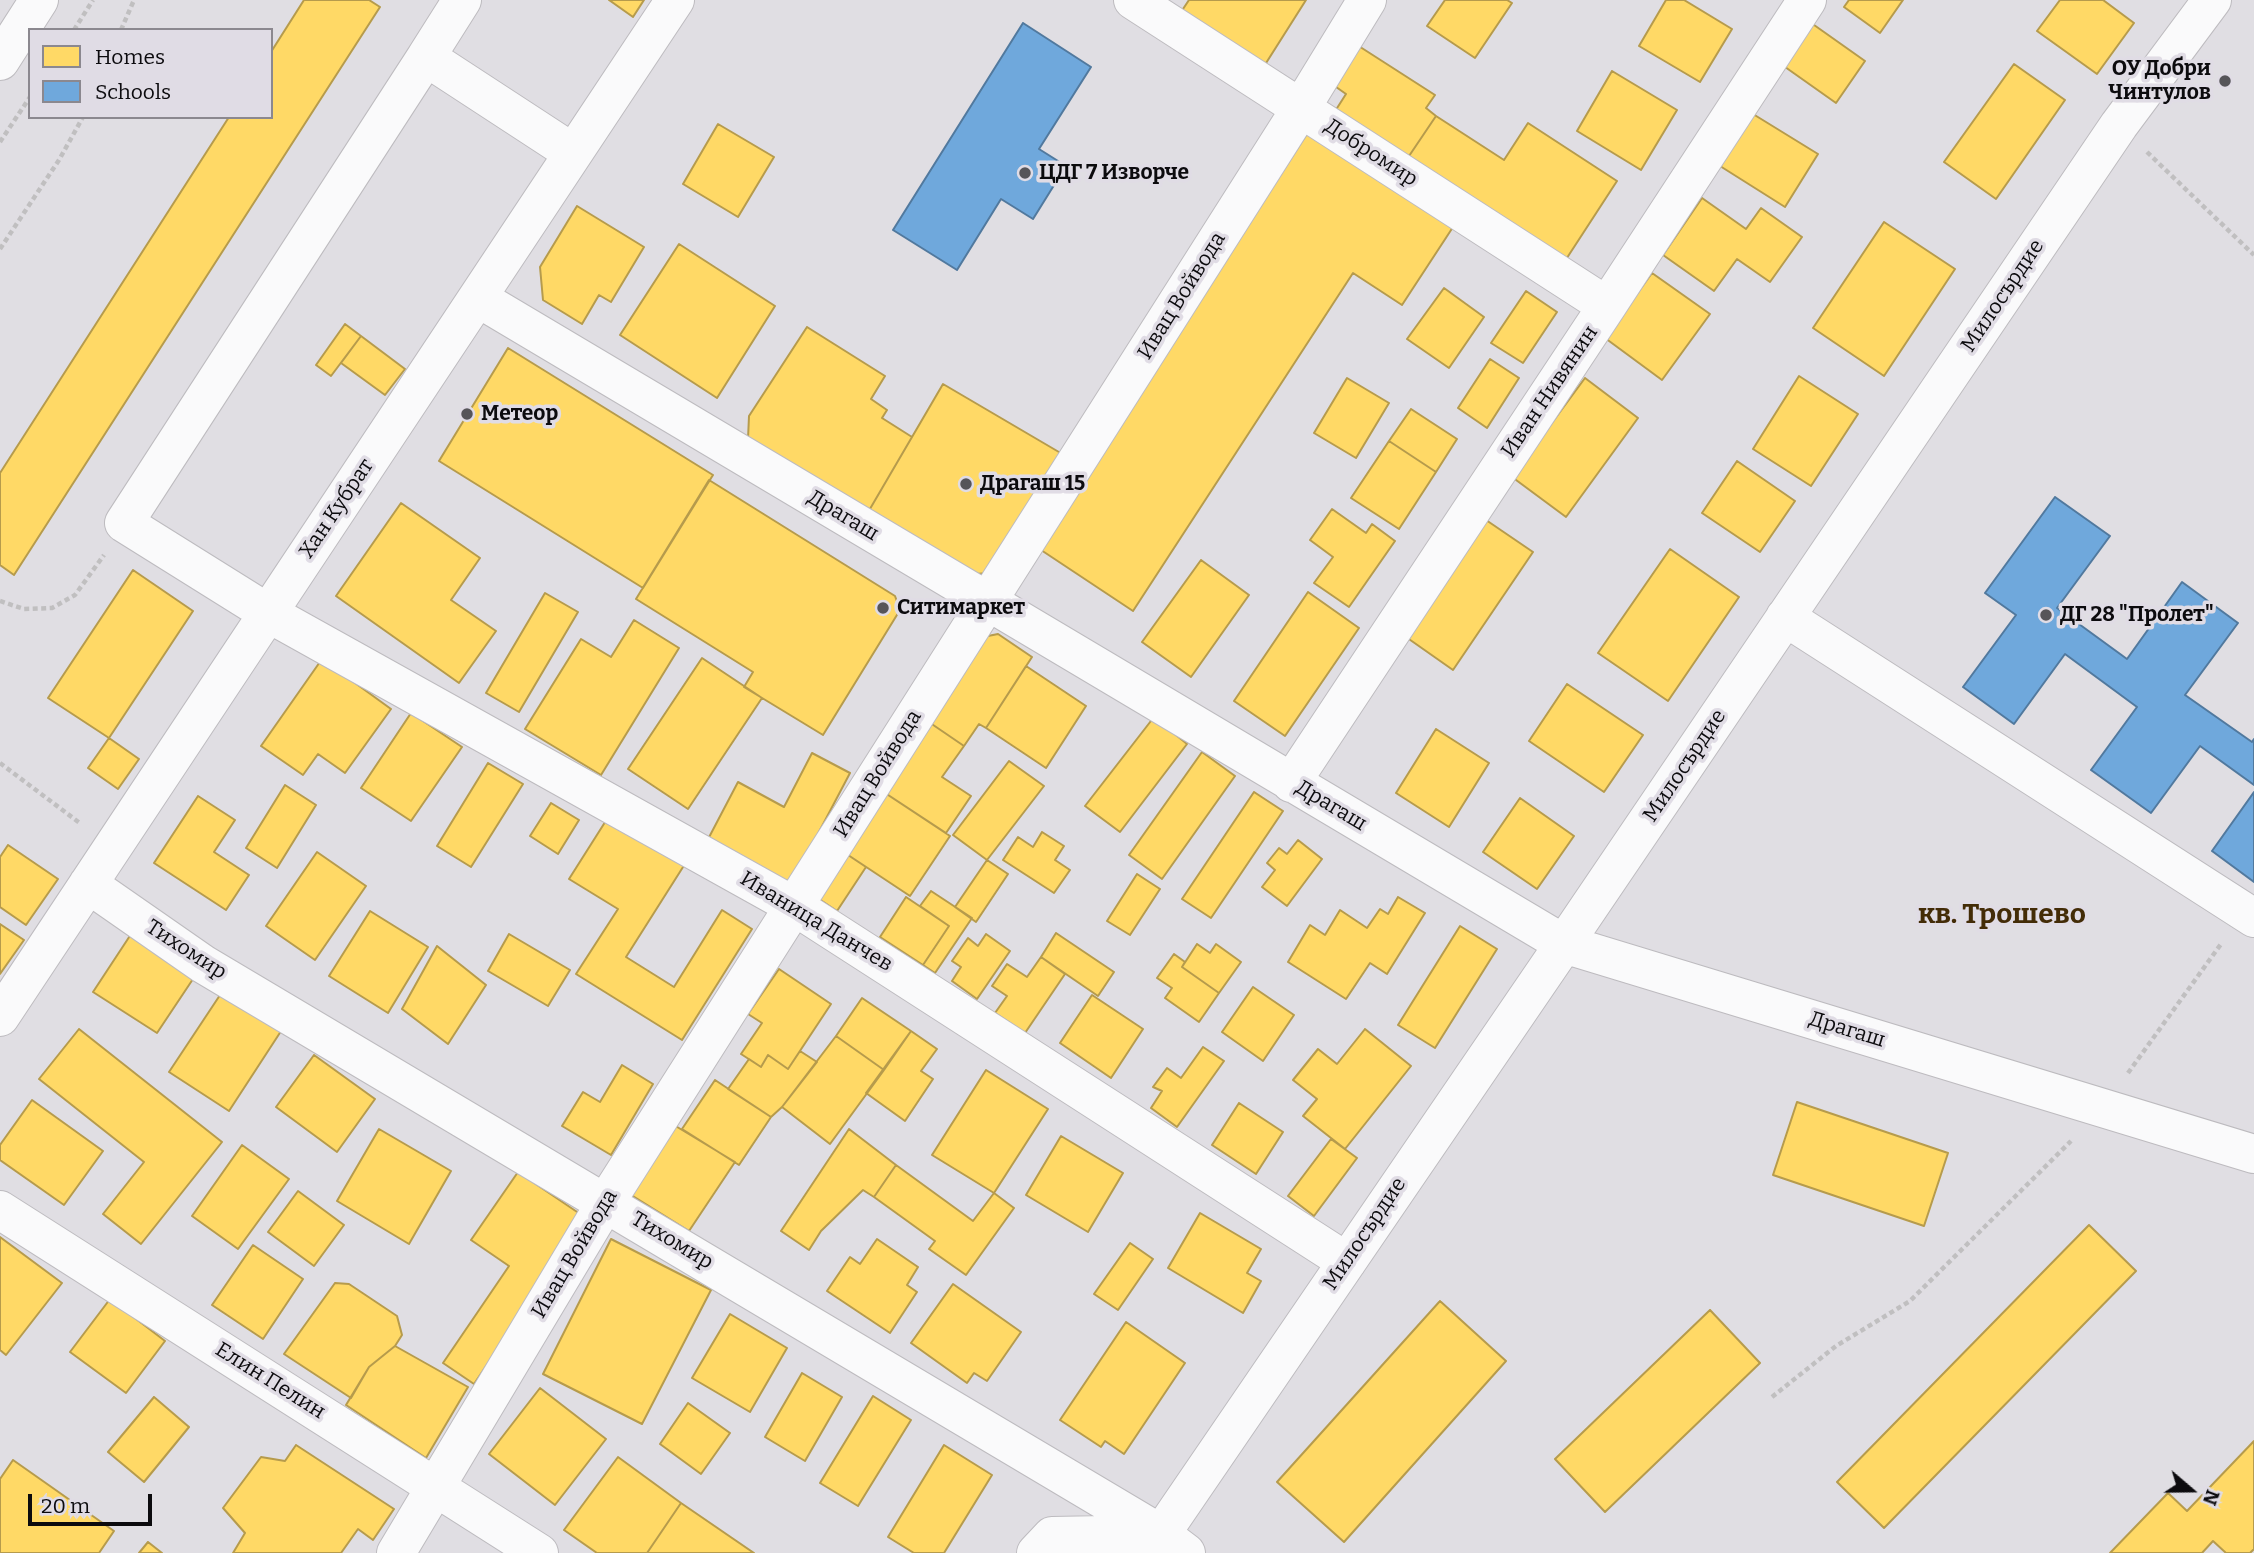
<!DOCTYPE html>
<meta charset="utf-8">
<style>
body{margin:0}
#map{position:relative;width:2254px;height:1553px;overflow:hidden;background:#e0dee3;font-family:Bitter,serif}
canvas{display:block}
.legend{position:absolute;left:28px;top:28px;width:245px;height:91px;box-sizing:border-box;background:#e0dce5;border:2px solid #8b888f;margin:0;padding:9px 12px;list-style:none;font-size:21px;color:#0c0b0e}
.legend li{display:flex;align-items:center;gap:14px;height:35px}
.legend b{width:35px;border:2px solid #8b888f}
.north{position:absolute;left:2156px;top:1455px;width:70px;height:70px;-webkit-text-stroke:5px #e0dce5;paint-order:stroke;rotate:110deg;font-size:19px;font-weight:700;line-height:28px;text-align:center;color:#0c0b0e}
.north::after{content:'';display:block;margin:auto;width:24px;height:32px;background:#0c0b0e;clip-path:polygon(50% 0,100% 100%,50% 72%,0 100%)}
.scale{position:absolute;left:28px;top:1494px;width:124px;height:32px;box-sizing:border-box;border:4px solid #0c0b0e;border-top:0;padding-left:9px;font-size:21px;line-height:24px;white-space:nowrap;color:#0c0b0e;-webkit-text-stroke:5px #e0dce5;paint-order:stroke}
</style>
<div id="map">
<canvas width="2254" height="1553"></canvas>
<ul class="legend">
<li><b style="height:19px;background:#ffd966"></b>Homes</li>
<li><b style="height:19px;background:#6fa8dc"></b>Schools</li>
</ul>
<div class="north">N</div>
<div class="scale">20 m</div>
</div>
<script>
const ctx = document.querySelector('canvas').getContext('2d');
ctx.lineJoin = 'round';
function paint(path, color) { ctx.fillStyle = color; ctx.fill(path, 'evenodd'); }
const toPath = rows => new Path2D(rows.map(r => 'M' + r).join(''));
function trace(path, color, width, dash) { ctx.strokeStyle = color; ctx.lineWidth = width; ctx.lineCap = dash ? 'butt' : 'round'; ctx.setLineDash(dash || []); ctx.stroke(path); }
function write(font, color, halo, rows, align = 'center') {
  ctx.font = font + ' Bitter,serif'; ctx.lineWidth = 7; ctx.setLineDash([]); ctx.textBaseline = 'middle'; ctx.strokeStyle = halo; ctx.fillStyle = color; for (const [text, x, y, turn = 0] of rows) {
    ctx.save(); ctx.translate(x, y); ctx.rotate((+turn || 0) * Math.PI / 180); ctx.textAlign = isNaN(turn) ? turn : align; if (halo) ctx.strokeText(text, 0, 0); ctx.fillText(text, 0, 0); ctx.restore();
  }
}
const homes = toPath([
 [304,0,369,0,380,7,14,575,0,565,0,473,229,117,271,117,271,52,304,0],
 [609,0,644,0,633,17,609,0],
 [1189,0,1306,0,1261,71,1177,18,1189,0],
 [1445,0,1507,0,1512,3,1475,58,1427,26,1445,0],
 [1666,0,1684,0,1732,29,1700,82,1639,46,1666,0],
 [1849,0,1903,0,1880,33,1844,7,1849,0],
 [2060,0,2103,0,2134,23,2097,74,2037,31,2060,0],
 [1807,20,1865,61,1836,103,1778,62,1807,20],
 [1354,43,1435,95,1426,108,1436,116,1405,162,1332,116,1346,94,1329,82,1354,43],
 [2014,64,2065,100,1996,199,1944,162,2014,64],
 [1612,71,1677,110,1641,170,1577,131,1612,71],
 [1753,114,1818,154,1785,207,1720,166,1753,114],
 [1436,116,1504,160,1528,123,1617,181,1563,264,1405,162,1436,116],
 [718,124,774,157,738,217,683,184,718,124],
 [1310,129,1455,224,1402,305,1353,273,1133,611,1038,548,1310,129],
 [1702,198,1746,229,1761,208,1802,237,1770,282,1737,259,1714,291,1663,255,1702,198],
 [577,206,644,247,611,302,599,295,582,324,543,300,540,267,577,206],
 [1884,222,1955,269,1884,376,1813,328,1884,222],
 [679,244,775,306,717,398,620,335,679,244],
 [1652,273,1710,314,1662,380,1605,338,1652,273],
 [1444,288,1484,317,1449,368,1407,339,1444,288],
 [1526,291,1557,312,1523,363,1491,343,1526,291],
 [345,324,361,336,331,376,316,365,345,324],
 [807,327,885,376,871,399,887,410,882,418,912,437,867,514,748,439,749,416,807,327],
 [361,336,405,369,385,395,341,363,361,336],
 [508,348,713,475,643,588,439,461,508,348],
 [1490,359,1519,378,1487,428,1458,408,1490,359],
 [1799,376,1858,414,1811,486,1753,449,1799,376],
 [1347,378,1389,403,1356,458,1314,433,1347,378],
 [1585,378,1638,418,1566,517,1512,477,1585,378],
 [943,384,1064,455,987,573,977,574,867,514,943,384],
 [1411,409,1457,439,1436,472,1389,441,1411,409],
 [1389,441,1436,472,1399,529,1351,498,1389,441],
 [1737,461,1795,501,1760,552,1702,513,1737,461],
 [709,480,895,596,900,610,823,735,744,687,753,672,636,599,709,480],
 [401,503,480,558,451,600,496,631,459,683,336,596,401,503],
 [1332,509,1366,533,1372,524,1395,541,1349,607,1314,583,1333,557,1310,540,1332,509],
 [1486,520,1533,552,1453,670,1406,637,1486,520],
 [1670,549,1739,597,1668,701,1598,653,1670,549],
 [1201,560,1249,595,1191,677,1142,642,1201,560],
 [133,570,193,611,109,738,48,698,133,570],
 [1308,592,1359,628,1285,736,1234,701,1308,592],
 [545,593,578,612,519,712,486,693,545,593],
 [634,620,679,648,601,775,525,729,581,639,611,657,634,620],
 [998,634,1032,657,986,728,979,724,964,746,920,716,968,640,998,634],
 [702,658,762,698,688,809,628,769,702,658],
 [322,659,391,709,345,773,318,754,303,775,261,746,322,659],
 [1026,666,1086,706,1046,768,986,728,1026,666],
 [1567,684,1643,735,1604,792,1529,741,1567,684],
 [411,713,462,747,411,821,361,788,411,713],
 [920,716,964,746,942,777,971,796,946,833,873,785,920,716],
 [1154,717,1187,744,1120,832,1085,806,1154,717],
 [1436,729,1489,763,1449,827,1396,793,1436,729],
 [109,738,139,759,118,789,88,768,109,738],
 [1202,752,1235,776,1162,879,1129,855,1202,752],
 [812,753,850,773,790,887,706,843,738,782,784,807,812,753],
 [1009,761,1044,786,987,860,953,835,1009,761],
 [488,763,523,784,471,867,437,846,488,763],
 [285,785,316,805,277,868,246,848,285,785],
 [879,789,950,836,910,896,839,849,879,789],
 [1254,792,1283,811,1211,918,1182,899,1254,792],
 [198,796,235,820,214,852,249,875,226,910,154,863,198,796],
 [1520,798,1574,836,1537,889,1483,852,1520,798],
 [551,803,579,820,558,854,530,836,551,803],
 [614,808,690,856,626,957,674,987,722,910,752,929,682,1040,576,974,618,909,569,879,614,808],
 [1042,832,1064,846,1055,860,1070,870,1054,893,1003,860,1018,837,1033,847,1042,832],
 [1298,840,1322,859,1287,906,1262,887,1275,870,1267,863,1279,848,1287,854,1298,840],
 [8,845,58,879,26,925,0,907,0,857,8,845],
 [839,849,866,867,837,911,810,893,839,849],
 [317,852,366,886,315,960,266,926,317,852],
 [987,860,1008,874,976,922,955,907,987,860],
 [1137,874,1160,889,1130,935,1107,921,1137,874],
 [931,891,972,918,935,973,923,965,949,926,920,906,931,891],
 [906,897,949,926,923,965,880,937,906,897],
 [1398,897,1425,913,1387,974,1370,963,1346,999,1288,962,1310,925,1325,935,1340,910,1367,928,1380,909,1388,914,1398,897],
 [370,911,428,947,388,1013,329,976,370,911],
 [139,922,203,964,157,1033,93,992,139,922],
 [0,924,24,940,0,974,0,924],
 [1460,926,1497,949,1435,1048,1398,1025,1460,926],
 [1056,933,1114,972,1098,996,1041,957,1056,933],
 [509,934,570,970,548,1006,488,971,509,934],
 [986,934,1010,951,977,999,952,981,961,967,952,961,968,938,978,946,986,934],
 [1197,944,1210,953,1216,944,1241,962,1219,993,1182,967,1197,944],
 [437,946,486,985,448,1044,402,1009,437,946],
 [1174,954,1185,962,1182,967,1219,993,1199,1022,1165,998,1172,988,1157,978,1174,954],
 [1041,957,1065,974,1025,1033,995,1013,1007,996,992,986,1007,964,1027,977,1041,957],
 [779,969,831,1004,788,1069,768,1055,761,1067,741,1054,762,1023,748,1014,779,969],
 [226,986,285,1025,229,1111,169,1072,226,986],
 [1253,987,1294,1015,1263,1061,1222,1032,1253,987],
 [1092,995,1143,1029,1111,1078,1060,1043,1092,995],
 [862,998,911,1031,884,1070,836,1036,862,998],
 [79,1029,222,1142,141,1244,103,1214,144,1162,39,1079,79,1029],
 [1365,1029,1411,1066,1345,1149,1303,1116,1317,1099,1293,1080,1318,1049,1337,1064,1365,1029],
 [911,1031,937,1049,921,1071,933,1079,905,1121,866,1093,911,1031],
 [836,1036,884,1070,830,1144,782,1107,836,1036],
 [1203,1047,1224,1061,1177,1127,1151,1108,1162,1091,1153,1087,1167,1068,1181,1078,1203,1047],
 [800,1051,817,1062,782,1107,771,1117,728,1089,749,1059,761,1067,768,1055,788,1069,800,1051],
 [314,1055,375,1099,337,1152,276,1107,314,1055],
 [622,1065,653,1084,611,1155,562,1126,583,1092,600,1102,622,1065],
 [986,1070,1048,1109,994,1193,932,1155,986,1070],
 [715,1080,771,1117,739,1165,682,1129,715,1080],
 [32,1100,103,1151,64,1205,0,1160,0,1145,32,1100],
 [1797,1102,1948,1153,1924,1226,1773,1175,1797,1102],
 [1239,1103,1283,1132,1256,1174,1212,1145,1239,1103],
 [664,1119,735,1162,689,1231,620,1188,664,1119],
 [379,1129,451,1171,409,1244,337,1201,379,1129],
 [849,1129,896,1165,874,1197,863,1190,821,1231,809,1250,781,1231,849,1129],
 [1061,1136,1123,1173,1088,1232,1026,1195,1061,1136],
 [1331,1139,1357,1158,1314,1216,1288,1196,1331,1139],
 [242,1145,289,1179,238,1249,192,1216,242,1145],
 [896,1165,973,1221,994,1193,1014,1208,966,1275,929,1249,935,1241,874,1197,896,1165],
 [518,1172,586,1218,474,1384,443,1363,509,1266,471,1240,518,1172],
 [298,1191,344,1225,314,1266,268,1232,298,1191],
 [1200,1213,1261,1249,1247,1273,1261,1281,1243,1313,1168,1268,1200,1213],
 [2089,1225,2136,1271,1884,1528,1837,1482,2089,1225],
 [0,1237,62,1283,6,1355,0,1350,0,1237],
 [611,1239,711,1290,642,1424,543,1374,611,1239],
 [877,1239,918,1267,907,1285,917,1292,890,1333,827,1291,850,1257,860,1264,877,1239],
 [1130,1243,1153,1259,1118,1310,1094,1294,1130,1243],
 [253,1245,303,1279,263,1339,212,1305,253,1245],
 [335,1283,349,1284,397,1316,402,1335,395,1346,369,1367,351,1398,284,1354,335,1283],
 [953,1284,1021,1332,987,1381,974,1373,967,1383,911,1343,953,1284],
 [110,1299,165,1341,126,1393,70,1352,110,1299],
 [1440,1301,1506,1361,1344,1542,1277,1482,1440,1301],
 [1710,1310,1760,1363,1605,1512,1555,1459,1710,1310],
 [730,1314,787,1348,750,1412,692,1378,730,1314],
 [1126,1322,1185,1363,1124,1454,1105,1441,1101,1447,1060,1420,1126,1322],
 [395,1346,468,1387,426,1458,346,1405,369,1367,395,1346],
 [802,1373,842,1397,805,1461,765,1437,802,1373],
 [540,1388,606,1439,555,1505,489,1454,540,1388],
 [873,1396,911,1420,858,1506,820,1483,873,1396],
 [154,1397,189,1427,144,1482,108,1452,154,1397],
 [688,1403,730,1433,701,1474,660,1444,688,1403],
 [2254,1441,2254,1549,2250,1553,2226,1553,2213,1541,2202,1553,2110,1553,2168,1493,2187,1511,2254,1441],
 [296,1445,394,1509,373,1540,358,1529,341,1553,233,1553,245,1533,223,1508,261,1457,285,1461,296,1445],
 [944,1445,992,1475,944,1553,914,1553,888,1537,944,1445],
 [618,1457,681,1503,647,1553,597,1553,564,1530,618,1457],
 [13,1460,114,1531,99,1553,0,1553,0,1479,13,1460],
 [681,1503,754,1553,647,1553,681,1503],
 [148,1542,162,1553,139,1553,148,1542]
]);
paint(homes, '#ffd966');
trace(homes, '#b69b4c', 2);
const schools = toPath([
 [1023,23,1091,67,1039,149,1066,166,1033,219,1001,199,957,270,893,230,1023,23],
 [2055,497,2110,536,2057,608,2127,659,2182,582,2238,623,2185,695,2252,742,2254,739,2254,785,2200,746,2151,813,2091,770,2137,707,2065,654,2014,724,1963,687,2016,615,1985,593,2055,497],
 [2254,792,2254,882,2212,851,2254,792]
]);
paint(schools, '#6fa8dc');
trace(schools, '#51799e', 2);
const minor = toPath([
 [1133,0,1607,306],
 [426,57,462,0],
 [573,153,426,57,124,523,268,613,794,906,1347,1262],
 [478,298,1564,944,2254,1154],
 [1785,617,2254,918],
 [1291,783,1607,306,1807,0],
 [88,884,203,964,1161,1534,1186,1553],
 [0,1017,675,0],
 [0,1210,539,1553],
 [396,1553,606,1202,1301,108,1367,0],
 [1036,1553,1052,1536,1159,1534],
 [1126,1553,1161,1534,1564,944,2119,125,2212,0]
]);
const major = toPath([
 [0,61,39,0]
]);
trace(minor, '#bdbbbf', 40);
trace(major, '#bdbbbf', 40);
trace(toPath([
 [74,30,93,0],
 [121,30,134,0],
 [0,142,30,97],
 [2147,152,2254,255],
 [0,249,59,160,83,117],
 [0,601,24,609,52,608,75,595,104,555],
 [0,763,81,824],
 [2128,1073,2221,944],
 [1772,1397,1836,1346,1910,1301,2071,1141]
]), '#c0bfc0', 4.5, [5, 3.5]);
trace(minor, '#fafafb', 38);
trace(major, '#fafafb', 38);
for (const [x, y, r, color] of [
 [2225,81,7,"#565559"],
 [1025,173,7,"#565559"],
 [467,414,7,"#565559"],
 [966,484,7,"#565559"],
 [883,608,7,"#565559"],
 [2046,615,7,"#565559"]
]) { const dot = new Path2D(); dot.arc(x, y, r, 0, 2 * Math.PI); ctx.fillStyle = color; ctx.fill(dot); trace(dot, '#e0dce5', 2.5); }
write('bold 21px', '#0c0b0e', '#e0dce5', [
 ["ОУ Добри",2211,69,"right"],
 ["Чинтулов",2211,93,"right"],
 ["ЦДГ 7 Изворче",1039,173],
 ["Метеор",481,414],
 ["Драгаш 15",980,484],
 ["Ситимаркет",897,608],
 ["ДГ 28 \"Пролет\"",2060,615]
], 'left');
write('21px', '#0c0b0e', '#e0dce5', [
 ["Добромир",1371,153,33],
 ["Ивац Войвода",1182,296,-58],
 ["Милосърдие",2003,296,-56],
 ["Иван Нивянин",1550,392,-56],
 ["Хан Кубрат",337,509,-56],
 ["Драгаш",843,516,31],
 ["Милосърдие",1685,766,-56],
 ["Ивац Войвода",878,774,-58],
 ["Драгаш",1331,806,31],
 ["Иваница Данчев",816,922,31],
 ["Тихомир",186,950,33],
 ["Драгаш",1847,1030,17],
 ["Милосърдие",1365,1234,-56],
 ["Тихомир",672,1241,31],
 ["Ивац Войвода",575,1254,-59],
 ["Елин Пелин",270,1381,32]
]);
write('bold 28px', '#432c07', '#e0dce5', [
 ["кв. Трошево",2002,915]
]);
</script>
